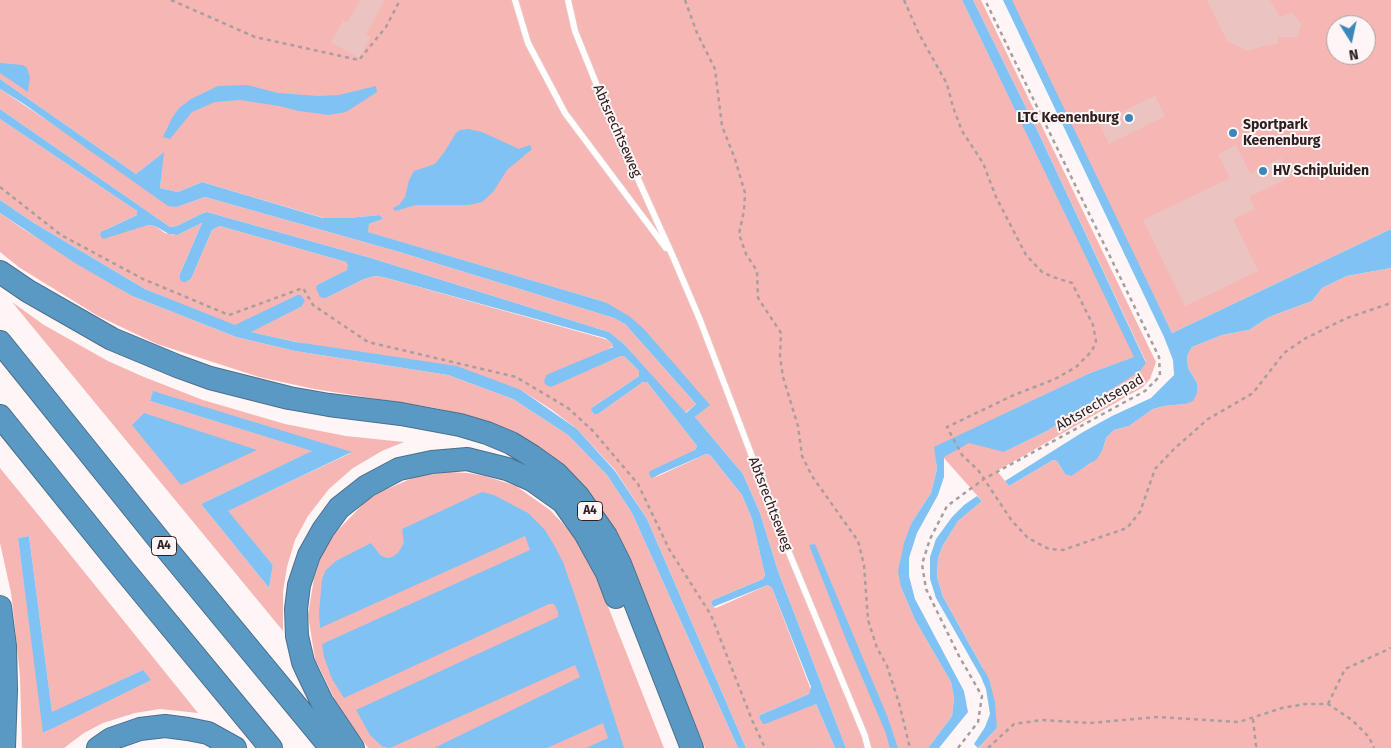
<!DOCTYPE html>
<style>
body{margin:0}
#map{position:relative;width:1391px;height:748px;overflow:hidden;background:#fef6f6;font-family:"Fira Sans",sans-serif}
canvas{display:block}
.north{position:absolute;left:1326px;top:15px;width:50px;height:50px;box-sizing:border-box;background:#fef6f6;border:1px solid #aba0a0;border-radius:50%;rotate:170deg;font-size:14px;font-weight:700;line-height:20px;text-align:center;color:#2e201f}
.north::after{content:'';display:block;margin:auto;width:18px;height:22px;background:#3b87ba;clip-path:polygon(50% 0,100% 100%,50% 72%,0 100%)}
</style>
<div id="map">
<canvas width="1391" height="748"></canvas>
<div class="north">N</div>
</div>
<script>
const ctx = document.querySelector('canvas').getContext('2d');
ctx.lineJoin = 'round';
function paint(path, color) { ctx.fillStyle = color; ctx.fill(path, 'evenodd'); }
const toPath = rows => new Path2D(rows.map(r => 'M' + r).join(''));
function trace(path, color, width, dash) { ctx.strokeStyle = color; ctx.lineWidth = width; ctx.lineCap = dash ? 'butt' : 'round'; ctx.setLineDash(dash || []); ctx.stroke(path); }
function write(font, color, halo, rows, align = 'center') {
  ctx.font = font + ' "Fira Sans",sans-serif'; ctx.lineWidth = 4; ctx.setLineDash([]); ctx.textBaseline = 'middle'; ctx.strokeStyle = halo; ctx.fillStyle = color; for (const [text, x, y, turn = 0] of rows) {
    ctx.save(); ctx.translate(x, y); ctx.rotate((+turn || 0) * Math.PI / 180); ctx.textAlign = isNaN(turn) ? turn : align; if (halo) ctx.strokeText(text, 0, 0); ctx.fillText(text, 0, 0); ctx.restore();
  }
}
paint(toPath([
 [0,0,962,0,1135,357,1090,373,965,433,1004,452,1047,431,1139,371,1146,362,1039,134,973,0,981,0,1156,362,1150,379,1143,387,997,471,1009,486,1053,460,1057,461,1065,474,1081,469,1090,464,1103,449,1106,438,1114,430,1129,426,1153,409,1164,406,1185,404,1197,383,1188,368,1187,356,1192,347,1222,335,1249,330,1269,317,1312,301,1322,288,1347,276,1391,268,1391,748,978,748,997,728,996,722,983,668,943,597,937,577,938,558,943,545,958,521,982,501,935,448,937,469,931,493,912,522,901,587,915,620,951,682,954,698,952,716,928,748,846,748,778,571,760,513,743,474,695,417,709,405,605,302,367,232,369,224,383,219,380,215,348,218,324,218,202,182,178,192,160,188,163,153,136,174,0,79],
 [1009,0,1391,0,1391,229,1172,333],
 [1336,25,1366,25,1366,55,1336,55],
 [0,89,177,207,205,197,396,251,614,318,625,324,696,404,685,413,624,344,609,332,371,258,207,212,203,213,177,226,170,227,0,109],
 [0,119,137,211,137,215,105,230,148,225,155,226,165,233,174,235,181,233,202,223,180,274,183,282,186,282,191,279,212,230,220,226,346,262,348,264,348,270,317,285,323,298,326,298,364,279,375,276,383,277,605,339,614,344,613,346,548,386,551,386,621,356,624,356,639,371,639,376,593,407,592,413,593,414,598,414,643,382,647,382,697,446,695,450,654,478,706,454,710,455,742,495,752,519,765,575,763,579,713,600,711,602,713,607,716,608,768,585,772,588,811,690,809,694,760,715,759,717,816,704,835,748,746,748,647,519,615,470,577,429,552,410,521,390,250,332,301,307,297,295,235,326,145,289,34,223,0,200],
 [0,213,23,229,132,296,236,337,295,351,448,375,513,399,568,435,607,475,632,513,738,748,705,748,635,579,511,431,485,420,436,408,314,389,259,377,157,344,98,316,20,268,0,252],
 [12,302,44,325,108,361,144,377,203,400,285,424,346,436,404,442,382,451,353,468,329,489,308,516,295,540,287,567,283,592,283,631],
 [153,392,351,453,227,511,273,565,269,588,201,504,313,451,150,401],
 [0,468,40,517,198,713,160,709,135,713,103,723,84,733,64,748,22,748,20,676,15,627,11,593,0,543],
 [29,536,52,713,143,670,44,733,18,538],
 [448,472,468,473,485,476,516,486,550,510,568,529,580,546,598,581,664,748,368,748,337,704,315,659,308,615,314,578,320,559,326,546,338,530,365,502,380,492,415,477]
]), '#f6b7b4');
paint(toPath([
 [962,0,973,0,1039,134,1146,363,1140,371,1047,431,1004,452,969,443,944,457,944,477,938,495,917,533,909,558,909,576,915,599,964,691,968,712,939,748,928,748,952,716,954,698,951,682,915,620,901,587,898,571,904,543,912,522,931,493,937,469,934,447,1090,373,1134,357],
 [1003,0,1012,0,1172,333,1391,229,1391,268,1347,276,1322,288,1312,301,1269,317,1249,330,1222,335,1192,347,1187,356,1188,368,1197,383,1197,393,1193,401,1185,404,1164,406,1153,409,1129,426,1114,430,1106,438,1103,449,1097,459,1071,476,1065,474,1057,461,1053,460,1009,486,1005,481,1083,432,1112,416,1151,398,1174,375,1173,360,1164,337],
 [0,63,23,65,27,68,30,77,28,92,0,73],
 [0,79,136,174,164,152,160,188,178,192,202,182,323,218,348,218,380,215,383,219,369,224,368,232,605,302,629,316,644,329,710,405,695,417,743,474,760,513,778,571,846,748,835,748,816,704,765,724,763,724,759,717,760,715,809,694,811,687,772,588,768,585,713,607,711,602,713,600,763,579,765,575,752,519,742,495,710,455,706,454,651,478,649,473,650,471,695,450,697,446,647,382,643,382,598,414,593,414,591,409,593,407,639,376,639,371,624,356,621,356,551,387,546,385,544,382,546,375,613,347,613,344,605,338,383,277,375,276,364,279,326,298,323,298,320,297,316,288,317,285,347,270,348,265,346,262,220,226,212,230,191,279,186,282,183,282,180,280,180,274,202,223,177,235,169,234,155,226,148,225,103,239,100,235,101,232,137,215,137,211,0,119,0,109,170,227,177,226,203,213,207,212,371,258,609,332,624,344,686,413,696,404,625,324,614,318,396,251,205,197,177,207,168,206,24,104,0,89],
 [247,85,278,93,318,96,339,95,376,86,377,92,346,112,329,115,299,111,279,106,240,100,215,102,192,112,170,139,163,137,172,118,179,108,191,99,218,86],
 [468,129,482,132,519,149,530,145,532,149,507,170,493,192,482,202,469,205,416,205,395,211,393,208,399,205,405,197,409,180,414,171,435,164,445,151,456,133,460,130],
 [0,200,34,223,145,289,235,325,297,295,301,295,305,301,301,307,251,332,296,342,457,366,521,390,577,429,615,471,647,519,746,748,738,748,632,513,607,475,568,435,513,399,448,375,295,351,236,337,132,296,75,263,0,213],
 [153,391,352,452,228,511,273,565,269,588,201,504,312,451,150,401],
 [144,413,257,450,181,485,132,425],
 [482,492,494,495,528,513,545,530,554,545,563,562,577,602,624,748,586,748,608,738,603,723,547,748,434,748,580,677,575,665,390,748,383,747,370,735,356,710,558,617,558,612,554,604,549,604,344,698,332,679,324,657,322,644,530,550,525,536,320,628,319,613,322,579,326,570,336,561,371,543,381,556,388,558,392,557,398,553,404,543,402,529],
 [977,496,982,501,958,521,943,545,938,558,937,577,943,597,989,679,995,702,997,728,978,748,974,744,985,727,990,714,986,689,981,677,936,598,930,579,930,557,936,539,952,517,964,505],
 [29,536,52,712,143,670,151,680,43,733,18,538],
 [815,544,888,718,898,748,890,748,885,731,847,642,809,545]
]), '#80c2f3');
paint(toPath([
 [360,0,385,0,366,34,371,36,359,58,331,42,343,21,347,23],
 [1207,0,1270,0,1280,17,1292,13,1300,22,1301,25,1298,37,1277,37,1278,44,1268,45,1248,51,1227,41],
 [1155,96,1165,116,1109,144,1099,123],
 [1236,145,1250,173,1281,158,1290,177,1249,197,1255,209,1233,219,1258,271,1185,306,1143,220,1230,178,1218,154]
]), '#ebc4c2');
const service = toPath([
 [515,0,528,43,565,113,666,248],
 [568,0,575,31,606,108,674,259,700,320,785,543,865,736,868,748]
]);
const motorway = toPath([
 [0,272,28,291,112,339,177,366,210,378,289,398,329,405,401,414,460,425,487,433,511,443,532,456,557,474,578,496,606,536,620,564,692,748],
 [0,342,160,541,331,748],
 [0,416,124,570,271,748],
 [0,607,5,646,6,690,4,748],
 [98,748,111,739,140,729,165,726,188,729,208,733,235,748],
 [353,748,322,702,308,673,303,662,297,636,296,609,299,585,309,555,323,530,339,508,367,486,399,469,432,462,467,459,507,469,532,480,563,502,585,533,607,573,616,597]
]);
trace(service, '#ecc5c3', 8);
trace(motorway, '#4b6f8b', 24);
trace(toPath([
 [171,0,255,37,359,60,386,27,400,0],
 [685,0,697,33,715,69,722,126,735,159,745,193,744,211,739,234,746,254,757,271,758,298,781,333,780,357,783,377,798,426,802,456,812,476,858,541,864,565,868,620,877,648,887,666,899,703,910,748],
 [904,0,919,34,947,84,953,107,962,131,983,163,996,197,1026,255,1042,272,1053,277,1072,283,1093,325,1096,341,1092,351,1076,367,1055,379,1014,395,947,427,962,455,978,470,1012,521,1028,538,1049,549,1063,550,1127,528,1140,512,1155,469,1174,449,1208,419,1253,393,1284,353,1306,338,1347,318,1391,303],
 [0,187,61,235,143,279,229,315,303,288,313,305,368,342,516,377,568,408,593,431,638,484,669,549,711,615,752,720,765,748],
 [1328,704,1345,669,1391,648],
 [1253,719,1256,746,1254,748],
 [958,748,978,722,982,696,959,656,926,589,922,564,930,539,947,506,984,479,1145,391,1160,376,1159,357,985,0],
 [988,748,1014,724,1042,720,1090,723,1157,717,1239,722,1282,708,1305,704,1328,704,1352,720,1369,737,1374,748]
]), '#a99e9e', 2.5, [4, 4]);
trace(service, '#fff', 6);
trace(motorway, '#5b99c5', 22);
for (const [x, y, r, color] of [
 [1129,118,5,"#3b87ba"],
 [1233,133,5,"#3b87ba"],
 [1263,171,5,"#3b87ba"]
]) { const dot = new Path2D(); dot.arc(x, y, r, 0, 2 * Math.PI); ctx.fillStyle = color; ctx.fill(dot); trace(dot, '#fef6f6', 2); }
for (const [x, y, w] of [
 [590,511,25],
 [164,546,25]
]) { const box = new Path2D(); box.roundRect(x - w / 2, y - 9.5, w, 19, 4); ctx.fillStyle = '#fef6f6'; ctx.fill(box); trace(box, '#2e201f', 1); }
write('bold 12px', '#2e201f', null, [
 ["A4",590,511],
 ["A4",164,546]
]);
write('bold 14px', '#2e201f', '#fef6f6', [
 ["LTC Keenenburg",1119,118,"right"],
 ["Sportpark",1243,125],
 ["Keenenburg",1243,141],
 ["HV Schipluiden",1273,171]
], 'left');
write('14px', '#2e201f', '#fef6f6', [
 ["Abtsrechtseweg",617,131,66],
 ["Abtsrechtsepad",1100,403,-30],
 ["Abtsrechtseweg",770,504,69]
]);
</script>
